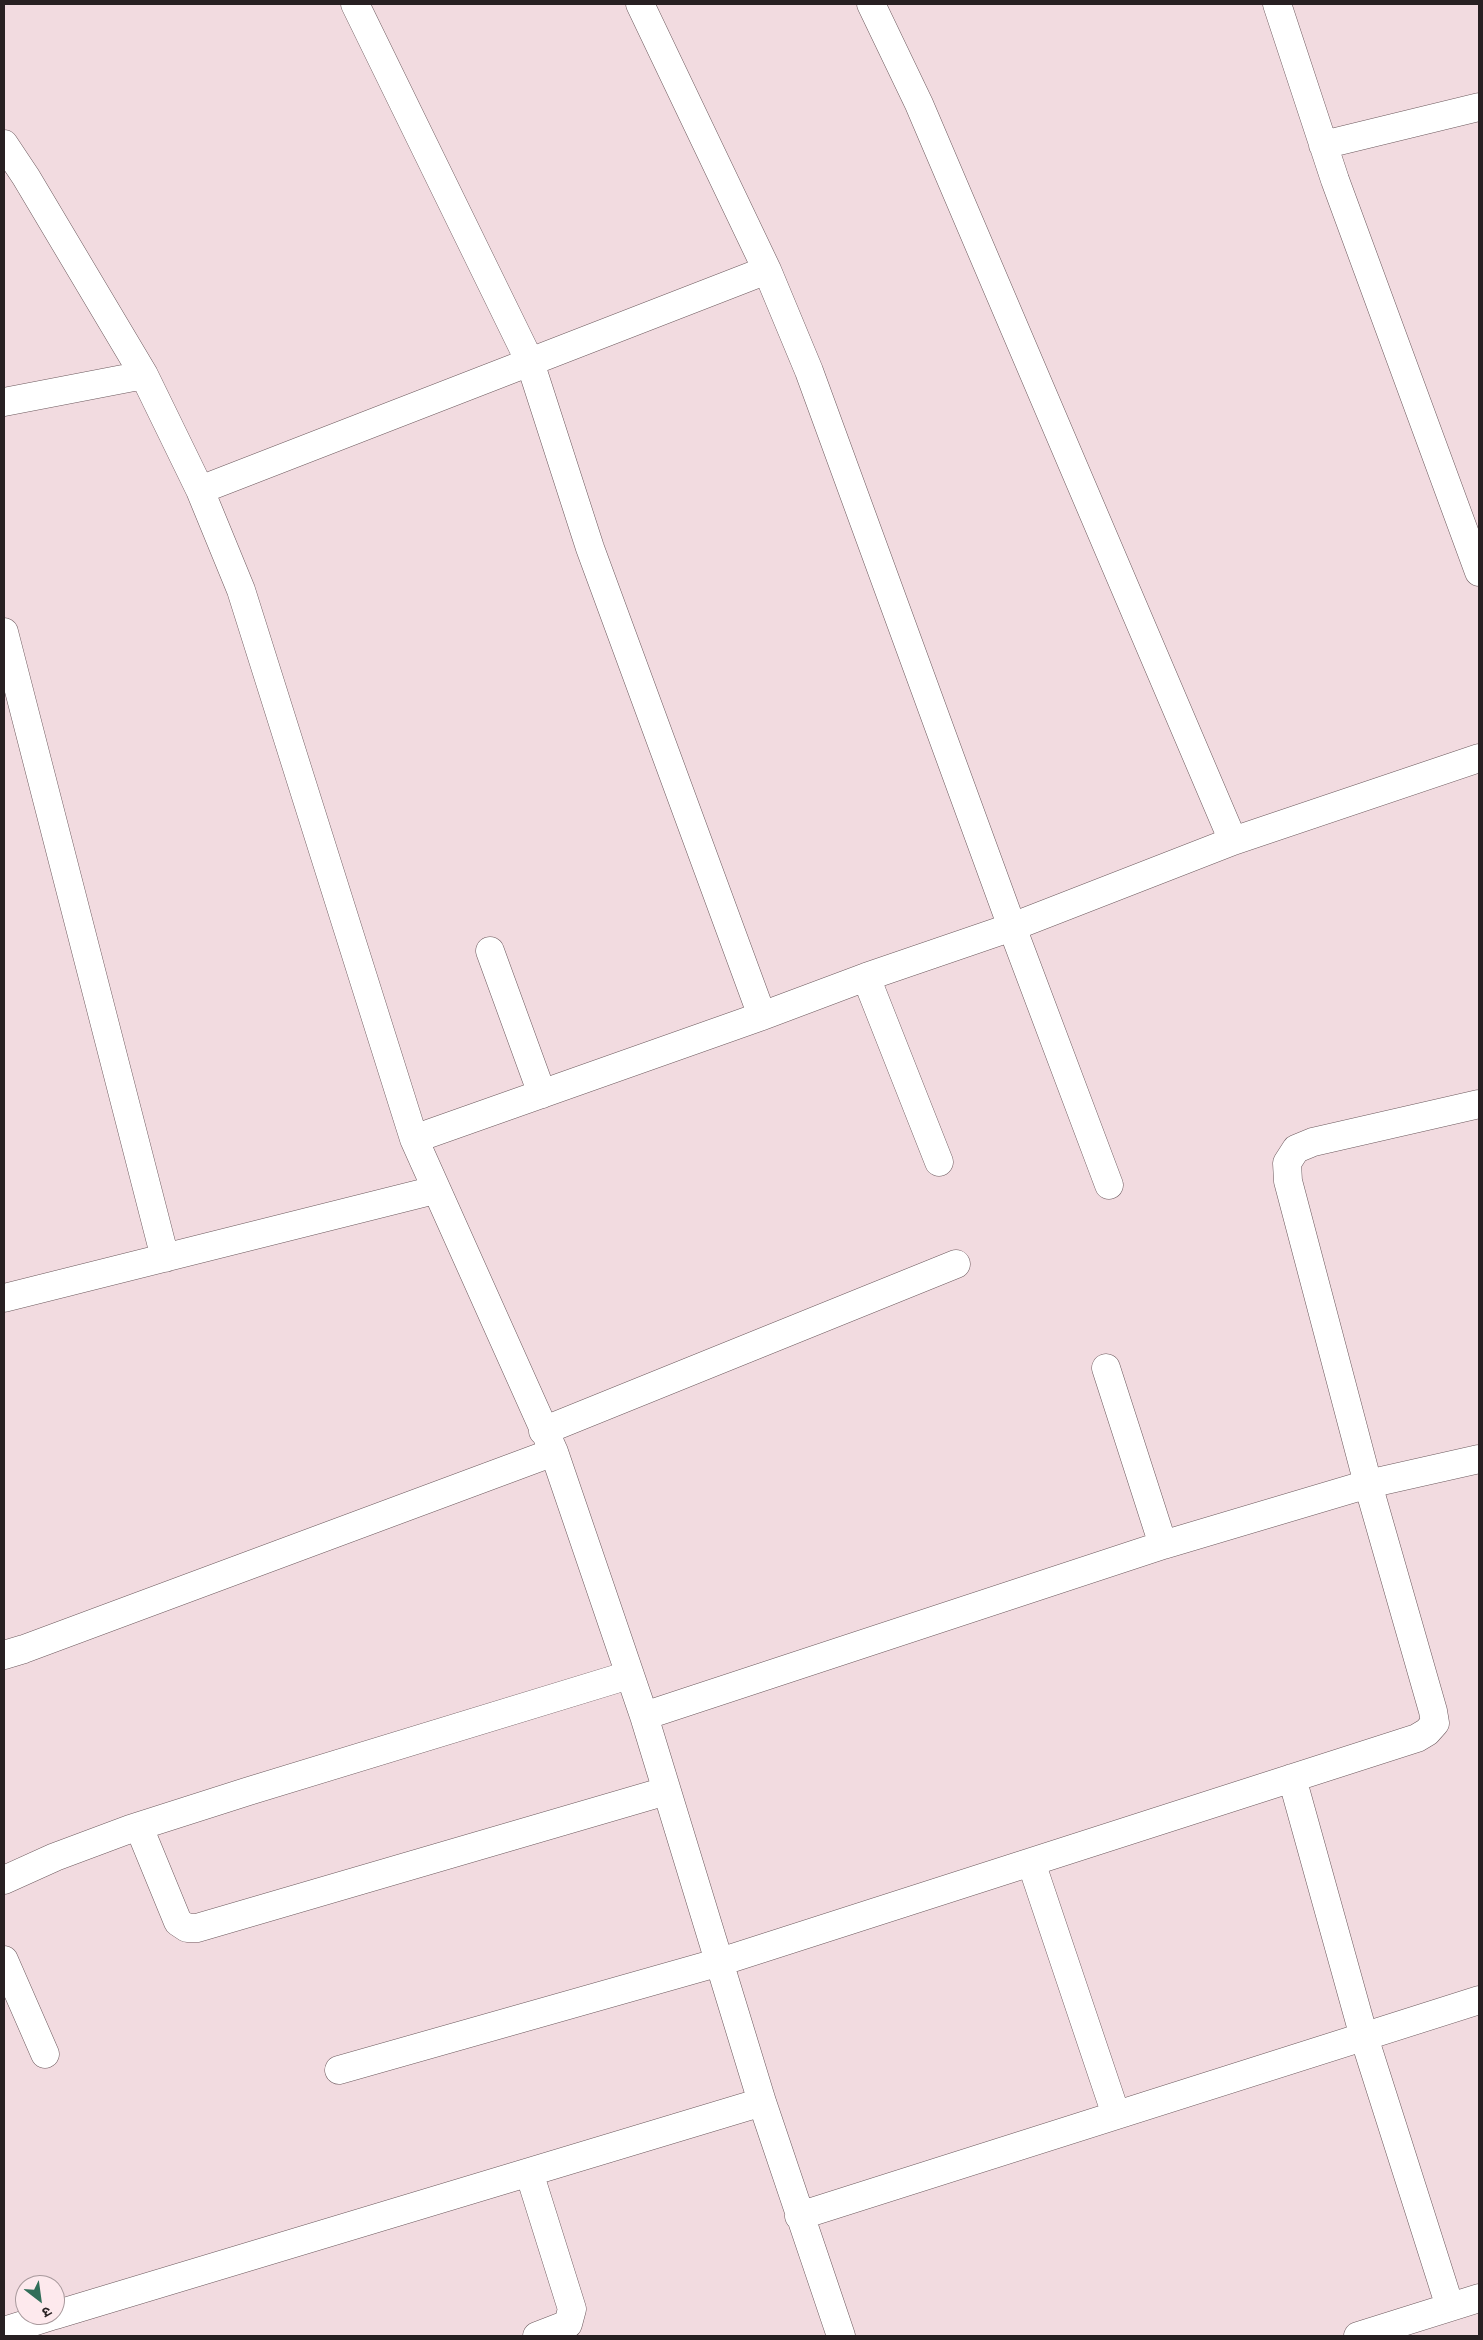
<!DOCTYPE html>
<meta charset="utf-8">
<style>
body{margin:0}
#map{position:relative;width:1483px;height:2340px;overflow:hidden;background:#f2dbe0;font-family:"Space Grotesk","Noto Sans Devanagari",sans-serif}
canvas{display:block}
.frame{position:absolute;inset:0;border:5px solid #282022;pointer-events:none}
.north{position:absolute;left:15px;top:2275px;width:50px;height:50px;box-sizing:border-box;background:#fde9ed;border:1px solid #a8999c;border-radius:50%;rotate:150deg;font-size:14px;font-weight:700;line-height:20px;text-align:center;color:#282022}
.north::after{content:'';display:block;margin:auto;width:18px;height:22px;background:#316e59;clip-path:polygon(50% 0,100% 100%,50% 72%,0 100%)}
</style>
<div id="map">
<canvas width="1483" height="2340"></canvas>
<div class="frame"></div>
<div class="north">उ</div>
</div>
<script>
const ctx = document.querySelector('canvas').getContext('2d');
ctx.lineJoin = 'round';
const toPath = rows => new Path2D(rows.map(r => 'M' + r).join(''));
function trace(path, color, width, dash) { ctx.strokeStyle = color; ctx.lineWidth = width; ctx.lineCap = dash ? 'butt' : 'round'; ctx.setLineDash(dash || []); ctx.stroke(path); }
const minor = toPath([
 [355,4,530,362,590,548,762,1016],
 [640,4,767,270,809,371,1012,927,1109,1185],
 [871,4,919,104,1233,841],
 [1277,4,1335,180,1479,572],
 [4,144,26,177,144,375,200,490,241,590,414,1139,554,1452,644,1716,762,2102,841,2336],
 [1323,145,1479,107],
 [4,402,144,375],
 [200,490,767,270],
 [4,632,165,1258],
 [490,951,542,1094],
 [866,977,939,1162],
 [414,1139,762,1016,866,977,1012,927,1233,841,1479,758],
 [4,1298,435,1190],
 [1106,1368,1163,1545],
 [543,1431,956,1264],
 [4,1655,24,1649,554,1452],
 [644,1716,1163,1545,1368,1484,1479,1459],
 [1292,1778,1364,2037,1450,2307],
 [139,1827,178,1922,187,1928,197,1928,666,1791],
 [1031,1862,1116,2115],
 [4,1880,55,1857,130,1829,249,1791,629,1675],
 [4,1960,45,2054],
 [339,2070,720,1962,1417,1738,1427,1732,1435,1723,1433,1711,1368,1484,1288,1181,1287,1163,1296,1149,1313,1142,1479,1104],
 [529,2172,572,2309,568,2324,537,2336],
 [799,2216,1479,2000],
 [55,2315,762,2102],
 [4,2331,55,2315],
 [1358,2336,1479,2298]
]);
trace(minor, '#6c595d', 29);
trace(minor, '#fff', 28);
</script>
